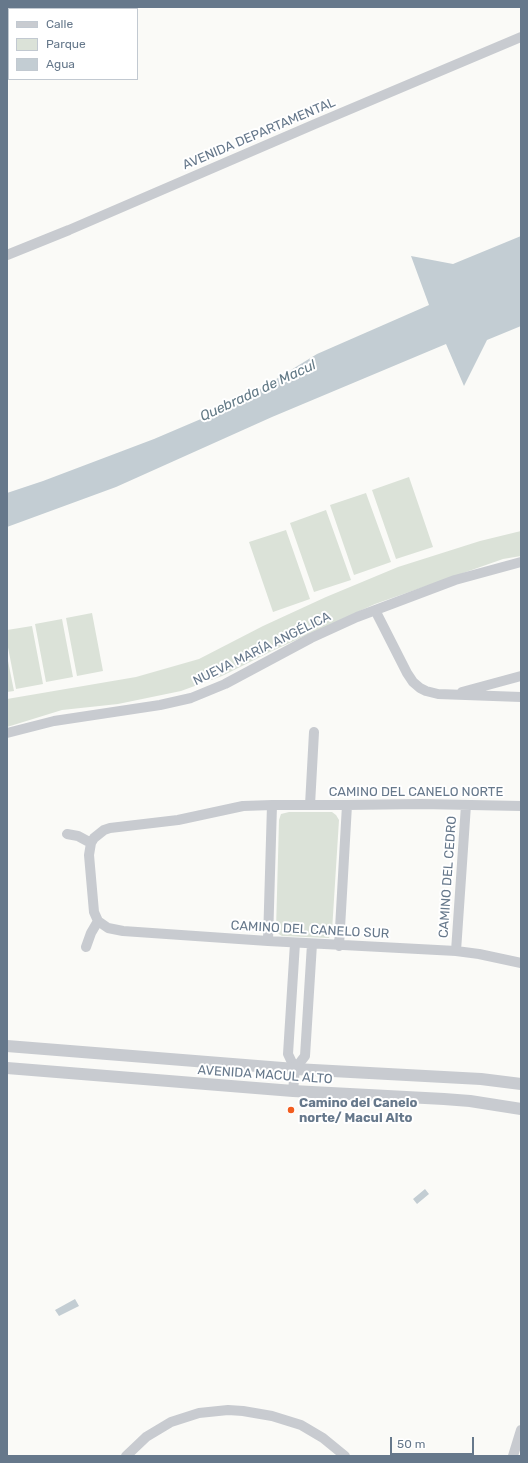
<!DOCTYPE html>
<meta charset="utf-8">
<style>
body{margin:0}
#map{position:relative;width:528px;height:1463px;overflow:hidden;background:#fafaf7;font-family:Rubik,sans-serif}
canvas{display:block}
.frame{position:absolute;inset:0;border:8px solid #66788b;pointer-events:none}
.legend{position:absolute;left:8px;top:8px;width:130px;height:72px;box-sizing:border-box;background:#fff;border:1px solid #c2c9d1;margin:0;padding:5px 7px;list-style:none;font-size:12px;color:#66788b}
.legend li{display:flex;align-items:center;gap:8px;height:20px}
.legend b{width:20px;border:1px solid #c2c9d1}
.scale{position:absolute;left:390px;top:1437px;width:84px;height:18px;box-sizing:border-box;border:2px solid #66788b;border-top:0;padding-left:5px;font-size:12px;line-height:14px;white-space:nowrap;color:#66788b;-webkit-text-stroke:3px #fff;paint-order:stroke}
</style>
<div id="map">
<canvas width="528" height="1463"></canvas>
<div class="frame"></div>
<ul class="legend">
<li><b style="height:5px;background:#c8cbd0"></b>Calle</li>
<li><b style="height:11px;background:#dbe2d8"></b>Parque</li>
<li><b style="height:11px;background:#c3cdd3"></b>Agua</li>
</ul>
<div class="scale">50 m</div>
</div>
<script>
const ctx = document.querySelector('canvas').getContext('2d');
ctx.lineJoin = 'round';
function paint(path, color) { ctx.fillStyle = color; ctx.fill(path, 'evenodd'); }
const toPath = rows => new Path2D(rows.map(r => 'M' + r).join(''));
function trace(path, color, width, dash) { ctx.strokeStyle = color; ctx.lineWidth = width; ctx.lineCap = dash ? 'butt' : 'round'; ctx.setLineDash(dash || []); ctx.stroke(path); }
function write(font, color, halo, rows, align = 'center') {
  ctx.font = font + ' Rubik,sans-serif'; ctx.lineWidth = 4; ctx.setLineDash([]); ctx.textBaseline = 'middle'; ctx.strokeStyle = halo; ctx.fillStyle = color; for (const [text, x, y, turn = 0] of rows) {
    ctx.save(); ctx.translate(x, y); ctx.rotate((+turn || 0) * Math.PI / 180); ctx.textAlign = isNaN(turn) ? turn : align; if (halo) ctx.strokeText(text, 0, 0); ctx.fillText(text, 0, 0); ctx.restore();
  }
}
paint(toPath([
 [409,477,433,547,396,559,372,490],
 [366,493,391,562,354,575,330,505],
 [326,510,351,580,314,592,290,523],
 [286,530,310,599,273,612,249,542],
 [521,531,521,556,503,559,375,604,272,651,222,676,181,691,118,704,62,710,7,727,7,699,136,677,199,659,263,626,326,597,398,567,480,541],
 [92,613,103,671,77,676,66,618],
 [62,619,73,677,46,682,35,624],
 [32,626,43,684,16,689,7,642,7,630],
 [7,656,14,691,7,692],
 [289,812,332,812,336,815,339,820,332,931,329,938,282,936,277,933,276,930,279,820,281,814]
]), '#dbe2d8');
paint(toPath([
 [521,236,521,326,487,340,464,386,446,344,272,417,116,487,7,527,7,493,43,481,154,439,215,413,260,389,317,354,429,305,411,256,453,264],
 [425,1189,429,1194,417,1204,413,1199],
 [75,1299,79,1306,59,1316,55,1310]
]), '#c3cdd3');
trace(toPath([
 [7,255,69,230,315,124,521,37],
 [375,610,407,673,413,682,420,688,426,691,438,694,521,697],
 [462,692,521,676],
 [7,733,54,721,160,705,191,698,225,684,311,638,357,617,455,580,521,562],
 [310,805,314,732],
 [521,806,421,804,347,805,272,805,243,806,178,820,110,828,104,830,94,838,91,843,89,855,94,912,98,921,108,928,123,931,268,941,456,951,479,954,521,963],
 [67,834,78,836,91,843],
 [268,941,272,805],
 [339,946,347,805],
 [86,947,91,933,98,921],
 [456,951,466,805],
 [295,1069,305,1056,312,944],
 [293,1091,295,1069,288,1054,295,943],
 [126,1456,146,1437,171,1422,199,1413,228,1410,243,1411,272,1416,301,1425,323,1438,345,1456],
 [513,1456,521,1430]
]), '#c8cbd0', 10);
trace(toPath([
 [7,1046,295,1069,481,1079,521,1084],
 [7,1068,293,1091,444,1099,470,1101,521,1109]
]), '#c8cbd0', 12);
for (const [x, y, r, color] of [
 [291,1110,4,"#f25d1f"]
]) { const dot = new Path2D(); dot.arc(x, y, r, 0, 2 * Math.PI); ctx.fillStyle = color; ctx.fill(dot); trace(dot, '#fff', 1.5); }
write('13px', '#66788b', '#fff', [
 ["AVENIDA DEPARTAMENTAL",259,134,-23],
 ["NUEVA MARÍA ANGÉLICA",262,649,-26],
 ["CAMINO DEL CANELO NORTE",416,792],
 ["CAMINO DEL CEDRO",448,877,-86],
 ["CAMINO DEL CANELO SUR",310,930,3],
 ["AVENIDA MACUL ALTO",265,1075,4]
]);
write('bold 13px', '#66788b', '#fff', [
 ["Camino del Canelo",299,1103],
 ["norte/ Macul Alto",299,1118]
], 'left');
write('italic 14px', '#637a86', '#fff', [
 ["Quebrada de Macul",258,391,-25]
]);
</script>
